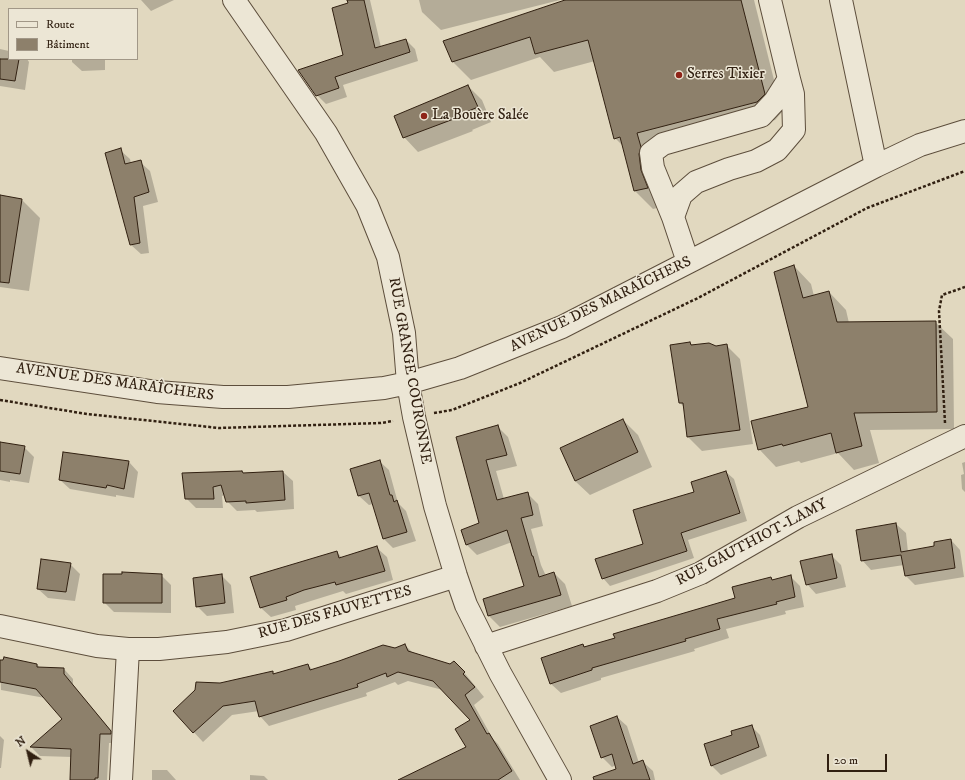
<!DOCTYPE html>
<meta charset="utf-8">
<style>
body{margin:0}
#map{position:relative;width:965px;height:780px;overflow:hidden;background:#e1d8bf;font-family:"IM FELL DW Pica",serif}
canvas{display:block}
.legend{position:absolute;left:8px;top:8px;width:130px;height:52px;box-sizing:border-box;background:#ece6d5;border:1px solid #a19787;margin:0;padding:5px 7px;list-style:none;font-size:12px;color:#312011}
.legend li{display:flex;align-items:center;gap:8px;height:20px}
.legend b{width:20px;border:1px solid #a19787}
.north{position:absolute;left:8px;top:732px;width:40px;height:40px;-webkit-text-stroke:3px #ece6d5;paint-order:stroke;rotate:325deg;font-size:11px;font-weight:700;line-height:16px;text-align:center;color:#312011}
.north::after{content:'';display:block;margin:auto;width:14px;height:18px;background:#312011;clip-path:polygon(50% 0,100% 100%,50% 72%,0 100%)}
.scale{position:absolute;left:827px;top:754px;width:60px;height:18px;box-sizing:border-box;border:2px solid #312011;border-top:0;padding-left:5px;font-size:12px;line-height:14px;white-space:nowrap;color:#312011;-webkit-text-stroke:3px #ece6d5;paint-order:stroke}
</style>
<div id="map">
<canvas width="965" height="780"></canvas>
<ul class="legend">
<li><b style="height:5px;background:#ece6d5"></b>Route</li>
<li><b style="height:11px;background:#8d806b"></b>Bâtiment</li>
</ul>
<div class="north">N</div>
<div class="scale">20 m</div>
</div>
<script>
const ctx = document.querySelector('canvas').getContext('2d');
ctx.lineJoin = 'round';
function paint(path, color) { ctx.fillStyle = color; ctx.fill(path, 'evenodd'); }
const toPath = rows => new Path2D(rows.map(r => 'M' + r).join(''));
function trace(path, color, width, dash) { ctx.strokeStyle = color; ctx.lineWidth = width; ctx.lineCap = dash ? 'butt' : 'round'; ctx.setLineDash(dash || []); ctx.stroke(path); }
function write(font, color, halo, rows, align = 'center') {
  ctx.font = font + ' "IM FELL DW Pica",serif'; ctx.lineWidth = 3; ctx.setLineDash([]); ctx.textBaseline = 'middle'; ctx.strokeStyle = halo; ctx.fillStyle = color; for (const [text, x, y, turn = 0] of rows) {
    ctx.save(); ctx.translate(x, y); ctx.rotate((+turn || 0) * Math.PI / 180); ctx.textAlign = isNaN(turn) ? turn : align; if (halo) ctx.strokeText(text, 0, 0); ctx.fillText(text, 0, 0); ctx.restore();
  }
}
paint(toPath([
 [141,0,174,0,151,11],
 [348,0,370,0,381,47,406,40,415,49,418,61,343,85,347,97,326,104,317,95,344,56],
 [419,0,560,0,441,30,422,12],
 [568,0,754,0,782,112,775,120,655,151,665,206,653,209,635,191,623,146,615,138,595,61,554,72,540,57,471,80,453,62,444,42],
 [0,49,9,51,9,59,27,59,29,62,25,90,0,86],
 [72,59,105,59,105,70,82,71,72,62],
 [468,86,482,100,491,122,472,130,473,131,418,152,404,137],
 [120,150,130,159,131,164,140,162,150,171,158,202,143,206,149,253,141,254,131,245],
 [0,196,22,200,40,218,29,291,0,287],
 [794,266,811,284,814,296,829,292,846,310,849,323,935,322,953,339,954,429,870,430,879,463,854,470,838,453,801,463,799,461,776,467,759,449,809,408],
 [690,343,693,346,715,347,726,345,740,359,753,444,702,451,688,437,684,407,680,403],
 [623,420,638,435,652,467,590,495,575,481],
 [497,426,508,437,517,466,496,471,504,499,527,493,538,504,543,526,531,529,541,565,546,576,554,573,565,584,572,606,500,627,489,616,484,599,525,587,512,542,477,555,466,544,480,524,457,438],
 [0,443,24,447,34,457,29,483,10,480,10,482,0,480],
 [379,461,389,470,398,503,406,511,416,541,393,548,384,539,373,504,369,505,359,496],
 [129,462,138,472,134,498,116,495,116,497,70,489,60,480],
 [965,462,965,492,962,489,961,475,964,474,962,463],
 [283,472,293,481,294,509,257,512,255,510,237,511,227,501,225,495,222,496,223,508,196,508,186,498,183,474],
 [726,472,734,479,747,521,688,540,694,558,610,586,603,578,644,544,695,492],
 [896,524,906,533,908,552,935,547,951,540,960,550,964,577,915,585,906,576,904,565,871,570,862,560],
 [377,548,387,557,393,580,346,594,343,591,314,600,295,606,296,610,271,617,261,608,337,552,342,558],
 [831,555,841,565,846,587,816,594,807,584],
 [70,564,80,574,75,601,48,598,38,589],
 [132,573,161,575,171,585,171,613,114,612,104,602,104,575],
 [221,575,231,585,234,613,207,616,197,606],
 [790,576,800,586,804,607,785,611,786,614,726,629,729,638,694,649,695,651,601,678,601,680,561,693,551,684,543,659,583,645,585,647,616,639,736,599,771,578,773,581],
 [405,645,414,654,463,671,484,697,474,705,493,739,498,744,520,780,402,780,467,747,471,721,443,690,408,681,398,685,395,682,366,693,367,696,269,726,260,716,259,711,232,715,203,742,174,711,220,684,272,672,275,674,308,665,313,670],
 [0,661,37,664,40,668,64,669,73,679,73,685,120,741,120,743,109,743,107,780,71,780,72,757,40,756,31,747,63,719,45,698,1,690],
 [617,717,627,726,639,763,643,762,653,771,655,780,621,780,616,765,612,767,602,757],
 [751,726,760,735,767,756,721,775,712,766,705,744,734,735],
 [0,736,4,740,1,768,0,768],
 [152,770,167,770,176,780,152,780],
 [250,775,264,776,268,780,250,780]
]), '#0003');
const building = toPath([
 [347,0,364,0,375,48,406,39,410,52,335,77,339,88,316,96,298,70,343,55,332,8,348,3,347,0],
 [565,0,741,0,765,94,757,102,637,133,641,147,639,154,641,170,648,188,634,191,620,137,614,139,588,40,535,54,530,37,452,62,443,41,565,0],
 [0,59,19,59,15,81,0,79,0,59],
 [468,85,478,107,459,115,459,117,403,138,394,116,468,85],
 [121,148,125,164,141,160,149,192,134,197,140,243,130,245,105,153,121,148],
 [0,195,22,199,9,283,0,282,0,195],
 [794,265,803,298,829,291,837,322,936,321,937,412,854,413,862,446,836,453,831,433,783,446,782,444,758,450,751,421,808,407,774,272,794,265],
 [690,342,691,345,709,343,716,346,727,344,740,430,687,437,683,403,679,403,670,345,690,342],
 [623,419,638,452,575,481,560,448,623,419],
 [498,425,507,455,486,460,497,500,528,492,533,515,521,518,532,556,533,556,539,577,554,572,561,595,488,616,483,599,524,586,507,530,466,545,461,530,479,523,456,437,498,425],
 [0,442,25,446,20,474,0,471,0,442],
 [63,452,129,461,124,489,107,485,106,488,59,480,63,452],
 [380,460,390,495,392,495,394,502,397,500,407,532,383,539,369,493,358,496,350,469,380,460],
 [242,471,243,473,283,471,285,500,246,503,246,501,226,502,221,485,213,487,214,499,185,499,182,473,242,471],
 [726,471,740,513,681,533,687,551,602,579,595,559,643,544,633,510,694,492,691,482,726,471],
 [896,523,901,552,934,546,934,542,951,539,955,568,905,576,901,555,861,561,856,530,896,523],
 [377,546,385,571,336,585,335,582,304,590,286,597,287,600,260,608,250,577,337,551,339,558,377,546],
 [832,554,837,578,806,585,800,561,832,554],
 [41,559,71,563,66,592,37,589,41,559],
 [122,572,162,574,162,603,103,603,103,574,122,574,122,572],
 [222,574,225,603,196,607,193,578,222,574],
 [791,575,795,597,776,602,777,604,717,619,720,629,685,639,686,641,592,668,592,670,550,684,541,658,583,644,584,647,615,638,613,634,735,598,732,587,771,577,772,580,791,575],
 [405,644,408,651,450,664,454,661,465,672,463,674,475,687,465,695,487,734,489,733,512,771,498,780,398,780,466,747,455,729,470,720,433,681,398,672,387,677,386,673,357,684,358,687,259,717,255,701,223,706,193,733,173,711,195,690,196,682,220,683,273,671,273,674,308,664,310,670,339,661,383,645,395,648,405,644],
 [4,657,37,664,37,667,64,668,64,674,111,731,111,734,100,734,98,778,95,778,95,780,70,780,71,749,30,747,62,719,36,689,0,682,0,660,3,660,4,657],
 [617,716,633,764,643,760,650,780,594,780,593,777,616,769,612,754,601,758,590,726,617,716],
 [752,725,759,747,711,766,704,744,732,735,731,731,752,725]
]);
paint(building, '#8d806b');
trace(building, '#312011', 1);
const minor = toPath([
 [234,0,326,133,367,205,388,257,404,333,408,383,414,417,435,506,456,576,466,605,500,673,560,780],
 [770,0,789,79],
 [841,0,876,166],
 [673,217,681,195,696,182,729,169,756,161,777,150,794,130,793,94,789,79,775,101,761,116,663,144,651,153,653,168,673,217,688,262],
 [0,368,157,392,223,397,288,397,384,388,408,383,460,368,562,327,876,166,920,145,965,131],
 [0,626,97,646,128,649,159,649,227,642,286,630,456,576],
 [486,646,657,591,701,573,798,517,965,436],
 [121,780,128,649]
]);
trace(minor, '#5d4e3c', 24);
trace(toPath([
 [0,400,87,414,219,428,381,423,393,421],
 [434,413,452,410,520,383,698,298,867,208,965,171],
 [945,423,939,311,942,295,965,287]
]), '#312011', 2.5, [3, 2]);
trace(minor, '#ece6d5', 22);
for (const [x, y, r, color] of [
 [679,75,4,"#8f2418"],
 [424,116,4,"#8f2418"]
]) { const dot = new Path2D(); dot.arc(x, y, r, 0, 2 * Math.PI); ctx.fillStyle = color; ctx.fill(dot); trace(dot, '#ece6d5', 1.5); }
write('15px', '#312011', '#ece6d5', [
 ["Serres Tixier",687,75],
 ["La Bouère Salée",432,116]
], 'left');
write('15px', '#312011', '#ece6d5', [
 ["AVENUE DES MARAÎCHERS",601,305,-26],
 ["RUE GRANGE COURONNE",409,371,80],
 ["AVENUE DES MARAÎCHERS",115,383,8],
 ["RUE GAUTHIOT-LAMY",752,543,-28],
 ["RUE DES FAUVETTES",335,613,-16]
]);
</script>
